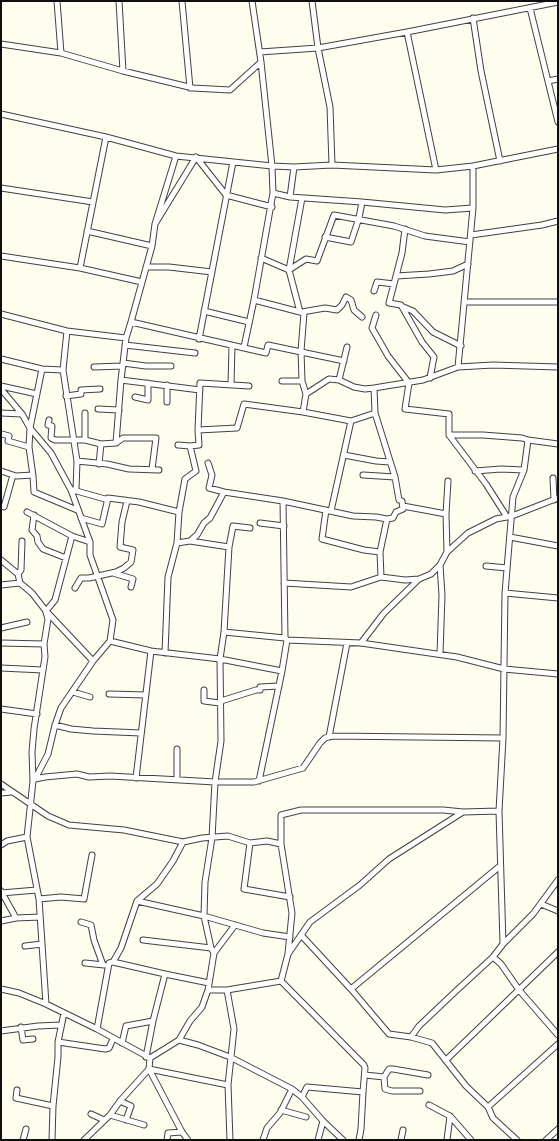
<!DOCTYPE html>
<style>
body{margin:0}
#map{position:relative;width:559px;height:1141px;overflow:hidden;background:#fffdee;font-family:"Playfair Display",serif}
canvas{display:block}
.frame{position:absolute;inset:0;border:2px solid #0e0e0e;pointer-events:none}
</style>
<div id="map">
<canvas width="559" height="1141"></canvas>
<div class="frame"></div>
</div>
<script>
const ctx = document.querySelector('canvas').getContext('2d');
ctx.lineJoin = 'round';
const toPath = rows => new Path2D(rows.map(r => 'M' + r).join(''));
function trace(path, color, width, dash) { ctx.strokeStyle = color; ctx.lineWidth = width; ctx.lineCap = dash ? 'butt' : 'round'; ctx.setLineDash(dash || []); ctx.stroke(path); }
const street = toPath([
 [57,1,61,53,123,71,193,88,230,90,261,62],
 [119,1,123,71],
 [182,1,190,88],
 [312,1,318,48,407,32,558,2],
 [530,8,558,122],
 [473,18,481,71,500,161],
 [407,32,436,170],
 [1,44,61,53],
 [260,52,318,48,330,107,332,165],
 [548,81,558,79],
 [1,114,106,137,176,156,272,166,294,167,332,165,436,170,473,166,558,149],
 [1,188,93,202],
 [273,193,290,197,362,202,445,210,473,208],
 [290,197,294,167],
 [302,198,289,270,300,312,304,313,301,351,302,381,306,394],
 [155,224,196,157,226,195,272,207],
 [405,229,402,253,389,303,401,305,422,342,434,357,430,378],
 [87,231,152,246],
 [471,235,542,225,558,221],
 [325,237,351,242,359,218,362,202],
 [1,256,80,268,142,282],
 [261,258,289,270,306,259,317,261,334,215,394,226,425,236,470,242],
 [146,267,169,267,212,272],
 [80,268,106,137],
 [396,276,429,274,453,271,468,264],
 [374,291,377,282,394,284],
 [254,300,300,312],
 [464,302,558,302],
 [401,306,413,311,433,332,461,346],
 [204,311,249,322],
 [302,312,325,308,337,310,342,305,346,297,351,300,354,310,362,317],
 [1,314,67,331,126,338,121,380,200,390],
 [376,315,372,328,388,356,409,383,405,409,449,414,449,435,486,484,507,517],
 [131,322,152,246,155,224,176,156],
 [67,331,63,370,77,461,76,490],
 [126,338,131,322,266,353,268,345,344,361],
 [199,339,233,162],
 [125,345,195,353],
 [244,347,254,300,273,193,272,166,261,62,252,1],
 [1,359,42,369,63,370],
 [123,363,146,366,171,366],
 [94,367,123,366],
 [458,367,473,208,473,166],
 [42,369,30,428,29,447,33,476,34,492,77,510],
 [339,380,347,347],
 [282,381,302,381],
 [231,384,232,346],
 [167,385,167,402],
 [1,386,37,394],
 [1,389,22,414,30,428,51,453,71,490,90,542,90,555,113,620,110,641,93,661,61,708,55,725,48,754,35,779],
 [66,396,81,394,81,390,100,389],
 [135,397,148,400,148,383],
 [98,409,119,410],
 [303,412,351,421,375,413,374,388],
 [1,413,22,414],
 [49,420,48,425,52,426,51,438,55,440,85,440,101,444,116,443,123,438,156,438,152,469],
 [198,430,200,383,249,386],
 [2,434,9,436,8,441,29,447],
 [449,435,483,435,522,438,528,440],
 [85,440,85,413],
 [116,443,121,380],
 [178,445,190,446],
 [344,455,376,461,390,462],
 [77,461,107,464,129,469,159,470],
 [208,463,212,475,209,488,224,492,283,501,353,516,376,517,387,519,393,518,396,512,403,509,402,501,399,500,395,477,375,413],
 [99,464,101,444],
 [1,471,13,475],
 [475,471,501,469,524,470],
 [363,475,395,477],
 [553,478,554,500],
 [73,490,105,499,108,498,139,502,179,512],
 [1,506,4,507,13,475,16,476,33,475],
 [403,506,446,514],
 [326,510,322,539,364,550,380,552],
 [331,511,351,421],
 [27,512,72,536,90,542],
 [34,515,32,530,37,536,38,542,43,549,66,558],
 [81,518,102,524,108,498],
 [260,523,284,526],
 [510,537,558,546],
 [190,541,229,547],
 [177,543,190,541,197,535,204,523,210,518,224,492],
 [447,552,446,514,448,481],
 [1,560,18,574,20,583,32,593,46,611,93,661],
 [486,566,507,568],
 [113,573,133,579,131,587],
 [18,574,21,570,22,541],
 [381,577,380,552,387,519],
 [284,583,351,587,381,577,405,580,419,579],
 [1,585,20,583],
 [75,588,81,578,89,578,116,572,124,568,131,562,133,550,120,547,122,522,127,501],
 [505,593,558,598],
 [45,609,48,619,44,644,45,657,43,670,34,729,32,752,33,781,27,837,39,899,46,1004],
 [46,611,55,600,72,536],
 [1,628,27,622],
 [224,632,285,638],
 [287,640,361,643,457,657,504,669,558,674],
 [110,641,151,651,220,659,282,671],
 [1,643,44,644],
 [361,643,384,613,419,579,431,574,440,565,447,552,468,533,496,519,512,516,558,498],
 [165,653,168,577,177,543,179,512,185,479,196,471,190,446,199,445,198,430,237,428,244,404,303,412,306,394,329,379,339,380,354,387,365,389,374,388,423,380,458,367,493,365,558,367],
 [440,654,442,595,440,565],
 [1,668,43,670],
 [204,690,204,701,220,703],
 [73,692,90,697],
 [109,694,146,695],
 [221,701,256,690,260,690,260,687,279,686],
 [1,709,37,714],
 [55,725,71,729,93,731,141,733],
 [329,737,347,643],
 [136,778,151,651],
 [177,780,177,749],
 [33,781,35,779,45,777,77,774,89,777,110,776,215,782,254,782,303,768,320,743,325,738,332,736,503,738],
 [259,781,282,671,287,640,285,638,283,501],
 [1,784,48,816,69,825,124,830,183,842,202,838,228,836,250,843,267,841,281,844],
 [1,793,11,792],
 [250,843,244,889,290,897],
 [1,845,7,841,27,837],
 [1,891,16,918],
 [1,893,37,890],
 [39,899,61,897,84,899,92,855],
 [137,901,204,916,263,933,290,937],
 [541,904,558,911],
 [1,921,16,918,40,917],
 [81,922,91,925,94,940,103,965],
 [302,936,351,989,389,1034,411,1037,432,1043,466,1086,488,1107,493,1118,517,1140],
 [143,940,211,948],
 [503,944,499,811,503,738,505,593,513,497,524,470,528,440,558,444],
 [25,946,42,944],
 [214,953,235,925],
 [288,954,292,913,281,844,281,815,301,810,443,810,463,812],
 [493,957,501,964,519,990,558,1035],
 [113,962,165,974,209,983],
 [85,963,104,965],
 [281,981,288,954,310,922,360,885,389,859,463,812,499,811],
 [281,981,364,1065,365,1068,363,1092,361,1129,359,1140],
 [1,989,19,993,46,1004,97,1029,150,1058],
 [351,989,500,866],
 [208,990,227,990,281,981],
 [227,990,234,1029,228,1085,230,1140],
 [21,1027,23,1040,33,1039],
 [97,1029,109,963,113,962,121,948,137,901,157,884,173,861,183,842],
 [1,1031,38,1026,61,1025],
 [411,1037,419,1026,457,990,493,957,503,944,533,914,558,880],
 [179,1040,198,1045,230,1057,292,1089,302,1097,323,1121,343,1140],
 [58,1042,105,1049,109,1048,113,1039],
 [122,1043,126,1026,153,1021],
 [146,1057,153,1021,165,974],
 [446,1060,558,952],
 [149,1069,182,1132,188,1140],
 [149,1069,228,1085],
 [365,1075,384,1077,389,1069,393,1069,428,1075],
 [384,1077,385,1089,392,1091,420,1091],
 [17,1090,16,1098,53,1106],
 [302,1097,307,1087,363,1092],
 [120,1101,131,1106,126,1120],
 [429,1105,450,1116,471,1140],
 [488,1107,558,1044],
 [281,1110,306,1117],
 [91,1114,104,1120],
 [110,1115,144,1125],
 [23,1140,26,1129],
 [52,1140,53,1106,58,1057,58,1042,64,1013],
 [84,1140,110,1115,120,1101,149,1069,150,1058,179,1040,190,1021,202,1007,208,990,214,953,211,948,204,916,205,882,212,838,215,782,221,741,220,659,224,632,229,547,233,526,250,528],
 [167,1140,168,1133,182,1132],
 [263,1140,267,1128,280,1113,292,1089],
 [318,1140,323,1121],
 [401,1140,403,1130],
 [447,1140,450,1116],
 [546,1140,558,1129]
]);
trace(street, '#414141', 7);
trace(street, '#fff', 5);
</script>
